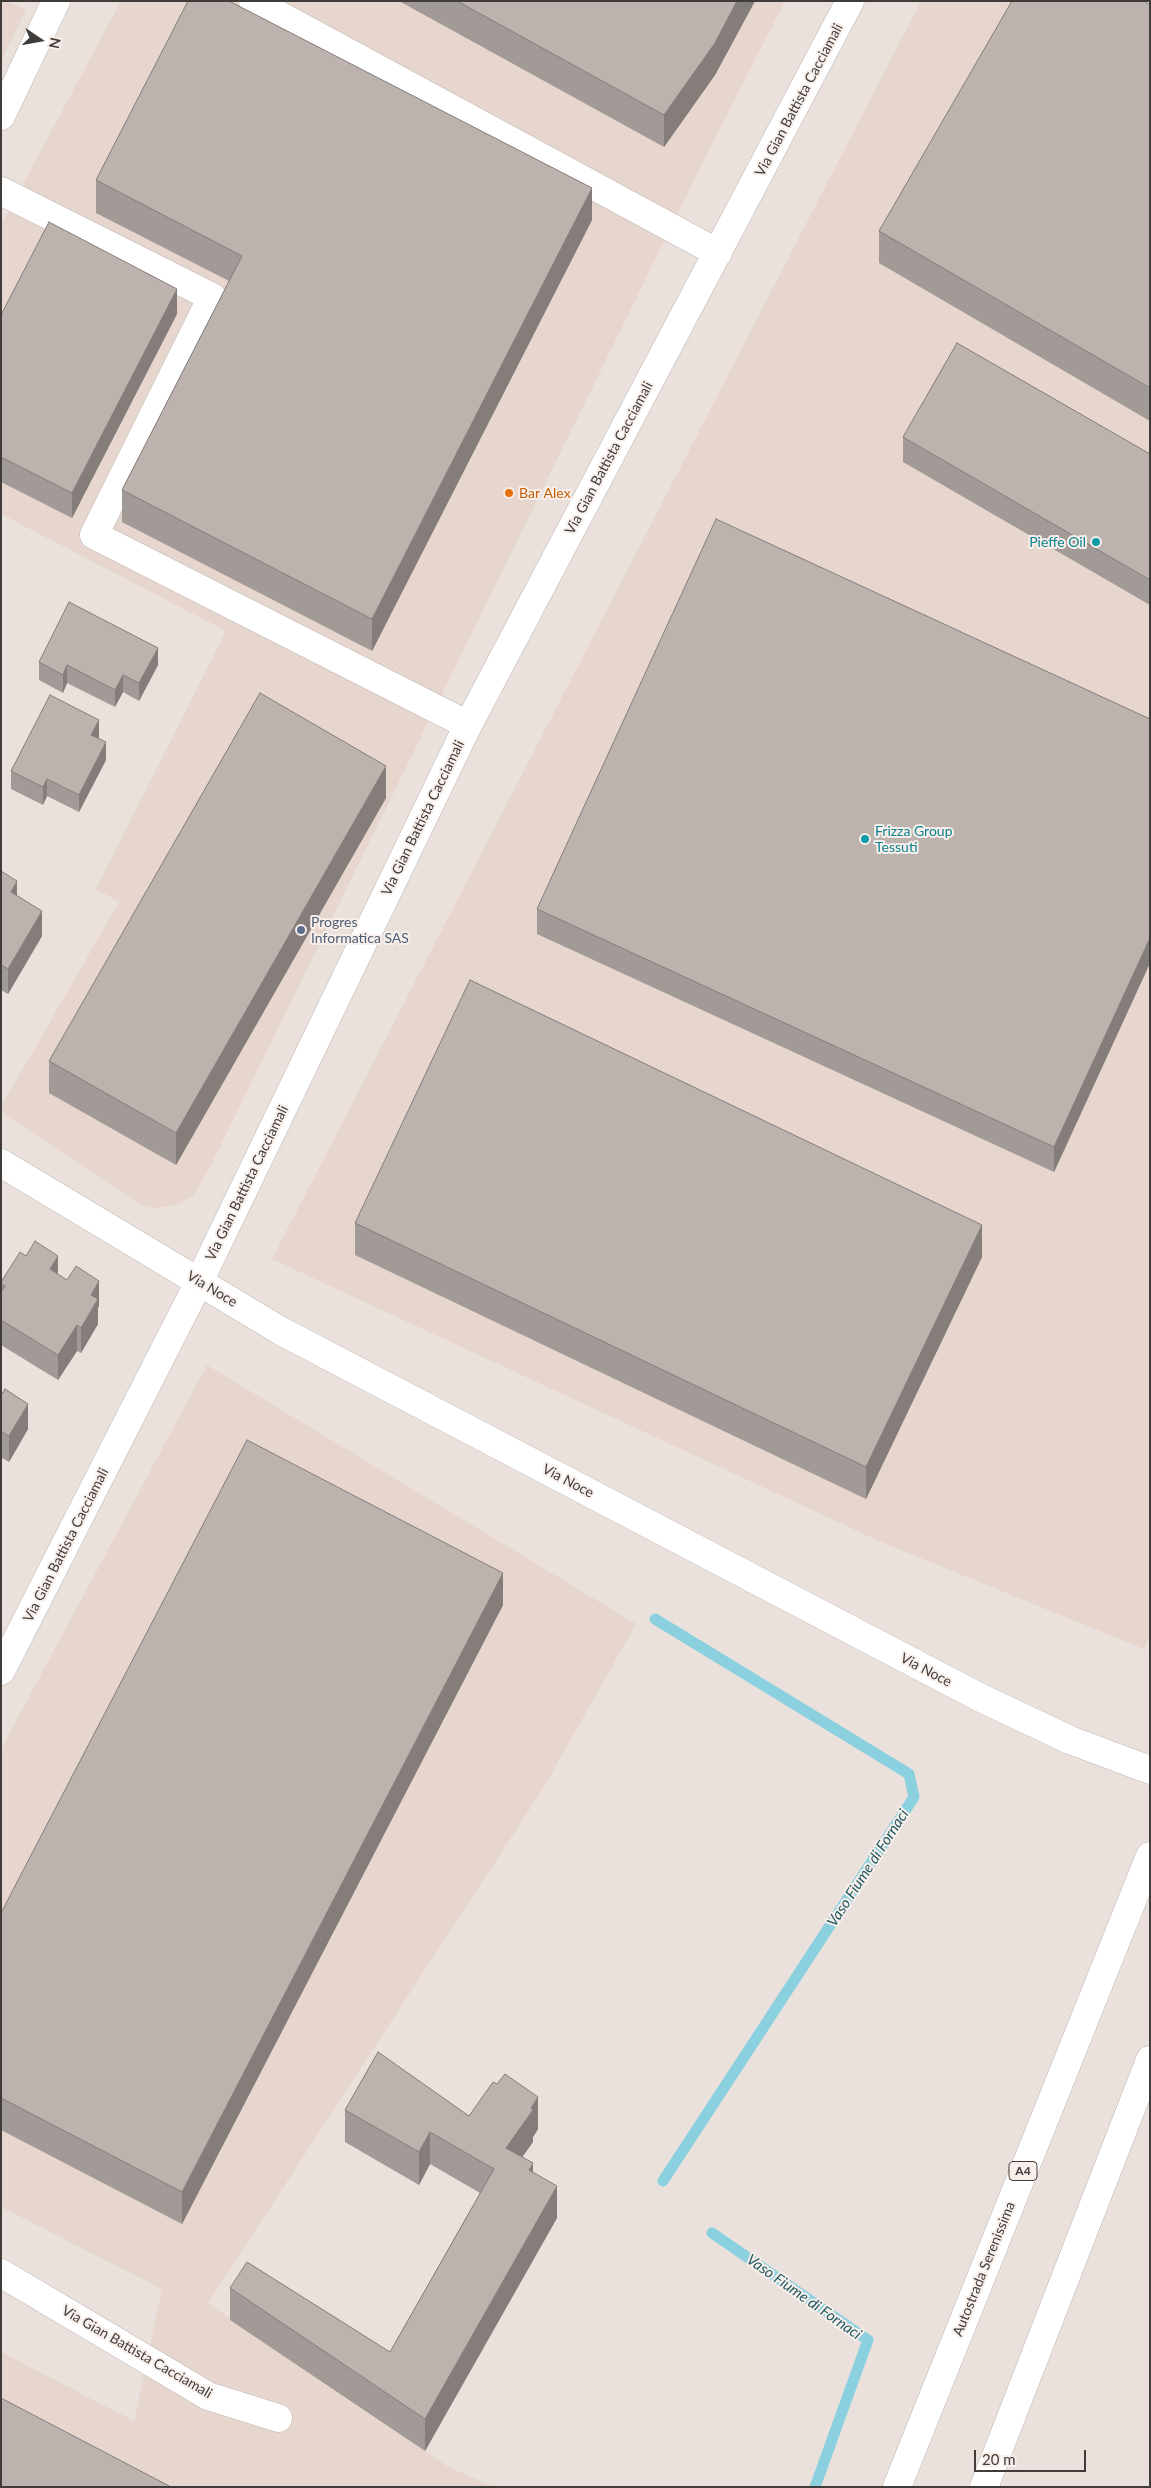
<!DOCTYPE html>
<style>
body{margin:0}
#map{position:relative;width:1151px;height:2488px;overflow:hidden;background:#eae1dd;font-family:Lato,sans-serif}
canvas{display:block}
.frame{position:absolute;inset:0;border:2px solid #3f3c3a;pointer-events:none}
.north{position:absolute;left:15px;top:15px;width:50px;height:50px;-webkit-text-stroke:4px #f8efea;paint-order:stroke;rotate:102deg;font-size:14px;font-weight:700;line-height:20px;text-align:center;color:#3f3c3a}
.north::after{content:'';display:block;margin:auto;width:18px;height:22px;background:#3f3c3a;clip-path:polygon(50% 0,100% 100%,50% 72%,0 100%)}
.scale{position:absolute;left:974px;top:2450px;width:112px;height:22px;box-sizing:border-box;border:2px solid #3f3c3a;border-top:0;padding-left:6px;font-size:15px;line-height:18px;white-space:nowrap;color:#3f3c3a;-webkit-text-stroke:4px #f8efea;paint-order:stroke}
</style>
<div id="map">
<canvas width="1151" height="2488"></canvas>
<div class="frame"></div>
<div class="north">N</div>
<div class="scale">20 m</div>
</div>
<script>
const ctx = document.querySelector('canvas').getContext('2d');
ctx.lineJoin = 'round';
function paint(path, color) { ctx.fillStyle = color; ctx.fill(path, 'evenodd'); }
const toPath = rows => new Path2D(rows.map(r => 'M' + r).join(''));
function trace(path, color, width, dash) { ctx.strokeStyle = color; ctx.lineWidth = width; ctx.lineCap = dash ? 'butt' : 'round'; ctx.setLineDash(dash || []); ctx.stroke(path); }
function write(font, color, halo, rows, align = 'center') {
  ctx.font = font + ' Lato,sans-serif'; ctx.lineWidth = 4; ctx.setLineDash([]); ctx.textBaseline = 'middle'; ctx.strokeStyle = halo; ctx.fillStyle = color; for (const [text, x, y, turn = 0] of rows) {
    ctx.save(); ctx.translate(x, y); ctx.rotate((+turn || 0) * Math.PI / 180); ctx.textAlign = isNaN(turn) ? turn : align; if (halo) ctx.strokeText(text, 0, 0); ctx.fillText(text, 0, 0); ctx.restore();
  }
}
paint(toPath([
 [1,1,7,1,26,10,1,61],
 [121,1,785,1,704,160,208,1171,194,1195,176,1205,155,1208,140,1204,1,1112,1,1107,119,902,96,889,226,631,1,514,1,225],
 [921,1,1150,1,1150,1637,1144,1649,881,1542,272,1259],
 [207,1365,636,1624,544,1787,208,2303,447,2466,493,2487,1,2487,1,2352,134,2421,162,2289,1,2207,1,1749]
]), '#e6d6cd');
trace(toPath([
 [655,1619,909,1774,914,1797,663,2181],
 [712,2233,868,2340,815,2487]
]), '#8ad0df', 11);
const minor = toPath([
 [253,1,718,253],
 [1,116,56,1],
 [1,191,212,297,94,535,468,725],
 [1,1163,281,1331,979,1697,1070,1740,1150,1770],
 [1,1671,199,1282,468,725,850,1],
 [1,2273,208,2396,278,2418]
]);
const motorway = toPath([
 [897,2487,1150,1856],
 [984,2487,1150,2060]
]);
trace(minor, '#bfb6b2', 29);
trace(motorway, '#bfb6b2', 29);
trace(minor, '#fff', 28);
trace(motorway, '#fff', 28);
paint(toPath([
 [399,1,755,1,715,75,664,147],
 [1150,5,1150,421,879,263,879,231],
 [96,180,592,220,372,651,122,522,122,490,229,281,96,213],
 [177,314,72,518,1,482,1,315],
 [903,437,1150,454,1150,605,903,462],
 [39,662,158,665,139,701,123,692,115,707,67,683,63,693,39,680],
 [1150,719,1150,963,1054,1172,537,934,537,909],
 [99,737,98,738,106,760,79,812,47,796,43,805,11,789,11,771],
 [386,798,176,1165,49,1093,49,1061],
 [1,871,42,936,8,994,1,990],
 [355,1223,982,1257,866,1499,355,1255],
 [58,1274,99,1306,98,1308,98,1324,81,1353,77,1351,58,1380,1,1345,1,1282],
 [1,1392,28,1429,9,1462,2,1458],
 [503,1605,182,2224,1,2130,1,1913],
 [345,2110,469,2116,538,2129,533,2137,533,2142,522,2157,533,2173,557,2218,425,2451,230,2320,230,2288,390,2352,480,2193,430,2164,419,2185,345,2142]
]), '#a29a96');
paint(toPath([
 [737,1,755,1,715,75,664,147,664,115],
 [592,188,592,220,372,651,372,619],
 [177,289,177,314,72,518,72,493],
 [158,648,158,665,139,701,139,683],
 [67,665,67,683,63,693,63,675],
 [123,675,123,692,115,707,115,690],
 [99,720,99,737,91,752,91,735],
 [106,742,106,760,79,812,79,795],
 [386,766,386,798,176,1165,176,1133],
 [47,779,47,796,43,805,43,787],
 [17,881,17,906,11,892],
 [42,911,42,936,8,994,8,969],
 [1150,938,1150,963,1054,1172,1054,1147],
 [982,1225,982,1257,866,1499,866,1467],
 [58,1256,58,1281,50,1269],
 [99,1281,99,1306,98,1308,98,1324,81,1353,81,1328,91,1295],
 [77,1325,77,1351,58,1380,58,1355],
 [28,1404,28,1429,9,1462,9,1436],
 [2,1432,2,1458,1,1459,1,1433],
 [503,1573,503,1605,182,2224,182,2192],
 [538,2097,538,2129,533,2137,533,2142,506,2180,506,2148],
 [430,2132,430,2164,419,2185,419,2152],
 [533,2163,533,2195,529,2170],
 [557,2186,557,2218,425,2451,425,2419]
]), '#847d7a');
const building = toPath([
 [188,1,229,1,592,188,372,619,122,490,242,256,96,180,188,1],
 [457,1,737,1,715,43,664,115,457,1],
 [1012,1,1144,1,1150,5,1150,388,879,231,1012,1],
 [49,222,177,289,72,493,1,457,1,315,49,222],
 [957,343,1150,454,1150,580,903,437,957,343],
 [716,519,1150,719,1150,938,1054,1147,537,909,716,519],
 [69,602,158,648,139,683,123,675,115,690,67,665,63,675,39,662,69,602],
 [260,693,386,766,176,1133,49,1061,260,693],
 [50,695,99,720,91,735,106,742,79,795,47,779,43,787,11,771,50,695],
 [1,871,17,881,11,892,42,911,8,969,1,965,1,871],
 [470,980,982,1225,866,1467,355,1223,470,980],
 [35,1241,58,1256,50,1269,67,1280,76,1266,99,1281,91,1295,98,1299,81,1328,77,1325,58,1355,1,1320,1,1292,5,1286,1,1284,1,1282,20,1252,26,1256,35,1241],
 [5,1389,28,1404,9,1436,2,1432,1,1433,1,1392,3,1393,5,1389],
 [247,1440,503,1573,182,2192,1,2098,1,1913,247,1440],
 [378,2052,469,2116,493,2082,497,2084,505,2074,538,2097,531,2108,533,2110,506,2148,533,2163,529,2170,557,2186,425,2419,230,2288,247,2262,390,2352,494,2169,430,2132,419,2152,345,2110,378,2052],
 [1,2398,171,2487,1,2487,1,2398]
]);
paint(building, '#bcb3af');
trace(building, '#847d7a', 1);
for (const [x, y, r, color] of [
 [509,493,5,"#e8710a"],
 [1096,542,5,"#0f9aa8"],
 [865,839,5,"#0f9aa8"],
 [301,930,5,"#5c6f8a"]
]) { const dot = new Path2D(); dot.arc(x, y, r, 0, 2 * Math.PI); ctx.fillStyle = color; ctx.fill(dot); trace(dot, '#f8efea', 2); }
for (const [x, y, w] of [
 [1023,2171,28]
]) { const box = new Path2D(); box.roundRect(x - w / 2, y - 9.5, w, 19, 4); ctx.fillStyle = '#f8efea'; ctx.fill(box); trace(box, '#3f3c3a', 1); }
write('bold 12px', '#3f3c3a', null, [
 ["A4",1023,2171]
]);
write('14px', '#3f3c3a', '#f8efea', [
 ["Via Gian Battista Cacciamali",799,100,-62],
 ["Via Gian Battista Cacciamali",609,458,-62],
 ["Via Gian Battista Cacciamali",423,818,-64],
 ["Via Gian Battista Cacciamali",247,1183,-64],
 ["Via Noce",212,1289,31],
 ["Via Noce",568,1481,28],
 ["Via Gian Battista Cacciamali",66,1545,-63],
 ["Via Noce",926,1670,28],
 ["Autostrada Serenissima",984,2269,-68],
 ["Via Gian Battista Cacciamali",137,2352,30]
]);
write('14px', '#c56008', '#f8efea', [
 ["Bar Alex",519,493]
], 'left');
write('14px', '#0d838f', '#f8efea', [
 ["Pieffe Oil",1086,542],
 ["Frizza Group",875,831,"left"],
 ["Tessuti",875,847,"left"]
], 'right');
write('14px', '#4e5e75', '#f8efea', [
 ["Progres",311,922],
 ["Informatica SAS",311,938]
], 'left');
write('italic 15px', '#1f5a65', '#f8efea', [
 ["Vaso Fiume di Fornaci",868,1868,-57],
 ["Vaso Fiume di Fornaci",804,2297,35]
]);
</script>
